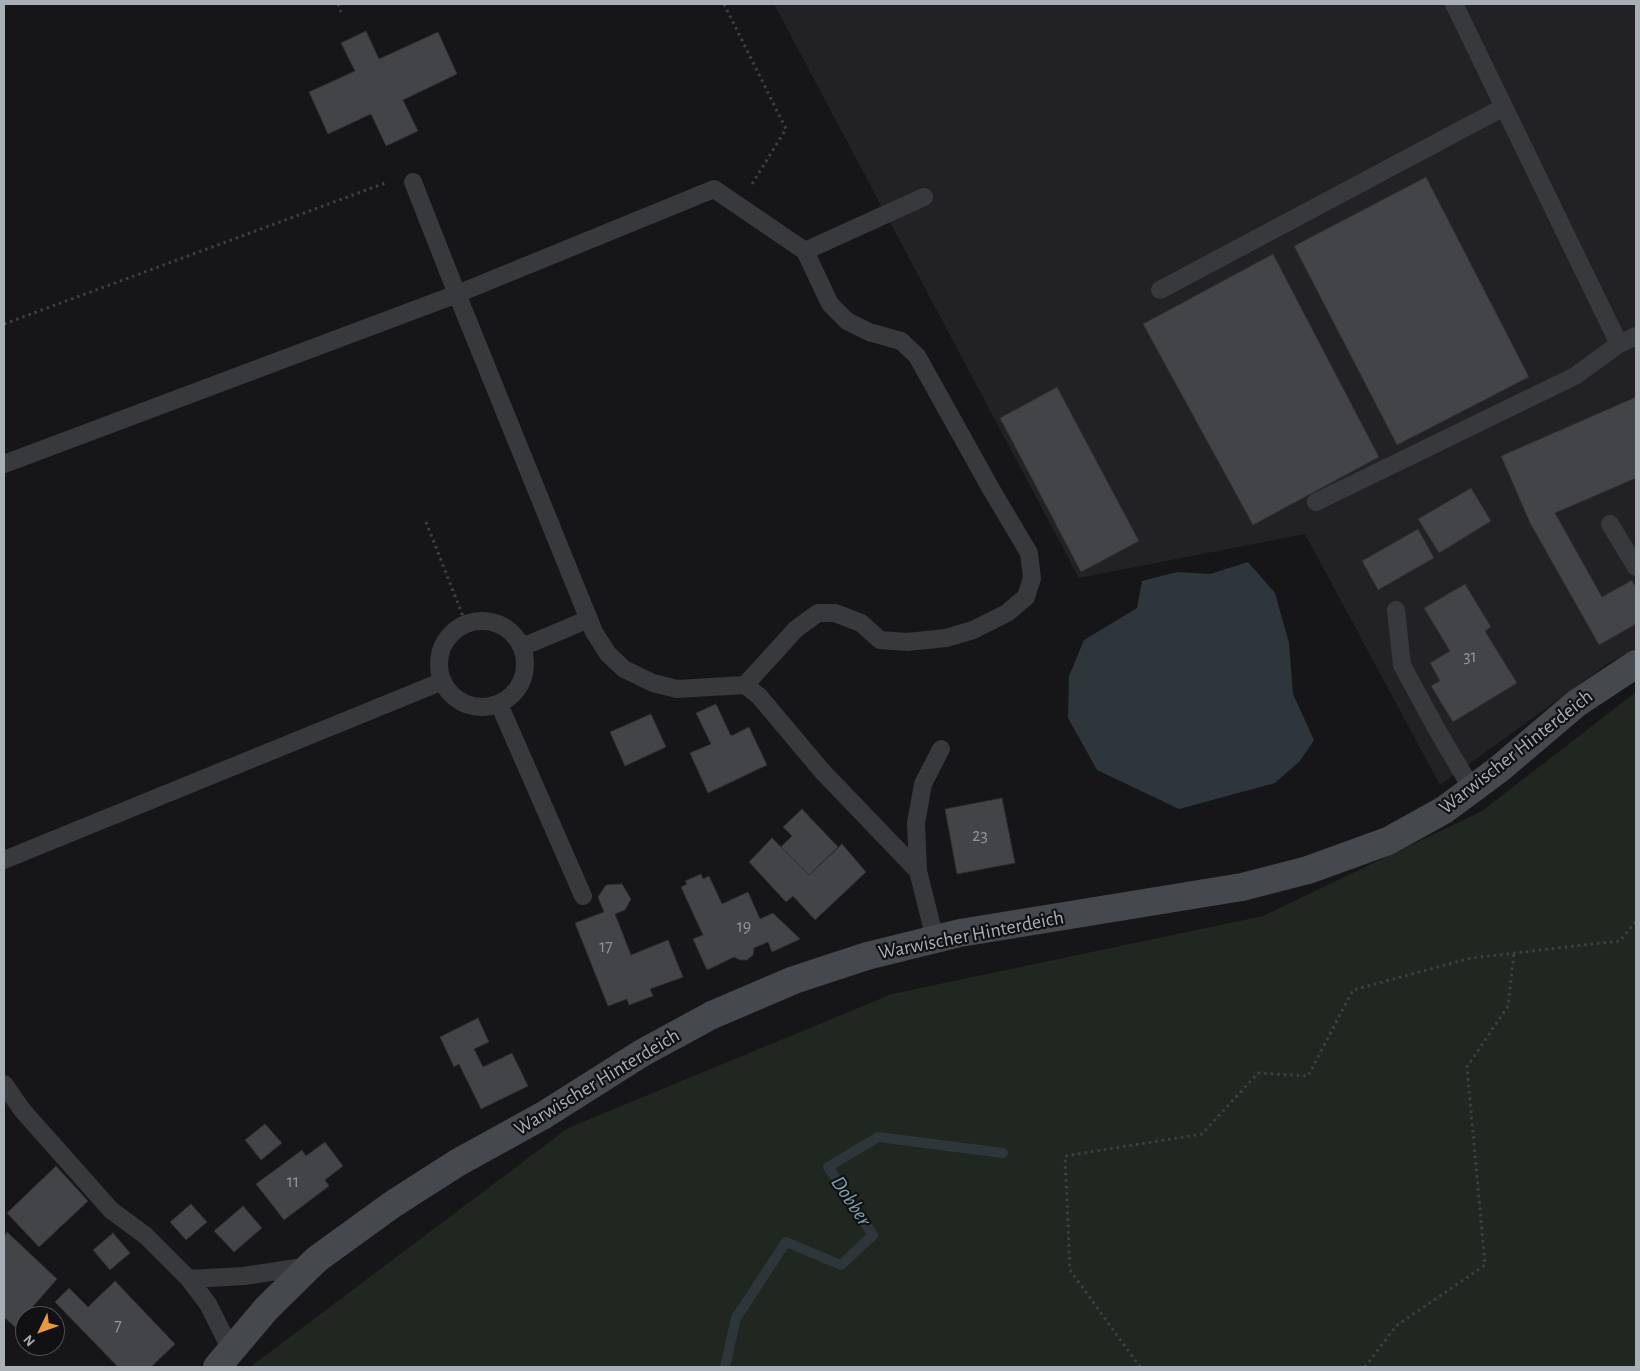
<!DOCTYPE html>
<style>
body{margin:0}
#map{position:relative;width:1640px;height:1371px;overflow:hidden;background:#161618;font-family:"Alegreya Sans",sans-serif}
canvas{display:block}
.frame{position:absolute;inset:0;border:5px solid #a9afb7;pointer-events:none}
.north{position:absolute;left:15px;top:1306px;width:50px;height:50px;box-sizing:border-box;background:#111113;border:1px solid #4e5055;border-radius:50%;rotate:228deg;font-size:14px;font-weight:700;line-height:20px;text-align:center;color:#a9afb7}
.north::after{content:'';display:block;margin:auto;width:18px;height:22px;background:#e89a3e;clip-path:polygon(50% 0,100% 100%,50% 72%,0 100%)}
</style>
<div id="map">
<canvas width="1640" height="1371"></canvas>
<div class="frame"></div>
<div class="north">N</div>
</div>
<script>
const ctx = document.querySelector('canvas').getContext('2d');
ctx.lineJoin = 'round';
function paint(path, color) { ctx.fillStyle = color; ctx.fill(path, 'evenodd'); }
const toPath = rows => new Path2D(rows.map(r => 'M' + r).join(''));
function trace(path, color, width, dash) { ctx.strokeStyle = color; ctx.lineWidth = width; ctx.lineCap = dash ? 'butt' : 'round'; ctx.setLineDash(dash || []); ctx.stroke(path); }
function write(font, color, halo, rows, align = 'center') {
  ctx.font = font + ' "Alegreya Sans",sans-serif'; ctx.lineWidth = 4.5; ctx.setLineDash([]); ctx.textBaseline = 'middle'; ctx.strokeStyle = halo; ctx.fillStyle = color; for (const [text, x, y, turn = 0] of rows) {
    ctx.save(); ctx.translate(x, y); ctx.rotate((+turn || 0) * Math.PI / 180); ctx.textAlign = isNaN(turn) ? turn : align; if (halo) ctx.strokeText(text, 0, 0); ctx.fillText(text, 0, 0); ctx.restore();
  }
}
paint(toPath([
 [774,4,1636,4,1636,649,1610,662,1440,785,1305,534,1079,578]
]), '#222225');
paint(toPath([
 [1636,692,1636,1367,253,1367,254,1364,568,1128,892,994,1263,916,1482,811]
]), '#202720');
paint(toPath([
 [1248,562,1275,593,1289,643,1293,694,1314,740,1300,761,1275,783,1179,809,1097,770,1068,718,1069,676,1084,640,1137,608,1142,581,1177,572,1210,574]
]), '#2d363b');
trace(toPath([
 [725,1367,736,1318,786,1242,841,1265,873,1235,828,1167,878,1137,1003,1153]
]), '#2d363b', 10);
const building = toPath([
 [366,31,379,59,438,32,457,74,403,100,418,131,386,146,371,114,328,134,309,92,355,71,341,43,366,31],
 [1426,177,1529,377,1397,445,1294,246,1426,177],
 [1273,254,1379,457,1253,525,1143,324,1273,254],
 [1057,387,1139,541,1081,572,1000,418,1057,387],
 [1636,397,1636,478,1555,513,1602,597,1632,580,1636,588,1636,624,1599,645,1530,523,1501,456,1636,397],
 [1471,488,1491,521,1439,553,1418,519,1471,488],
 [1418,529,1434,558,1378,590,1362,561,1418,529],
 [1465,584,1491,627,1485,631,1517,683,1453,722,1431,686,1440,681,1430,663,1450,651,1424,608,1465,584],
 [716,704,731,736,749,727,767,765,708,793,690,753,711,744,696,713,716,704],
 [651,714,666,747,625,766,610,732,651,714],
 [1002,798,1015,863,957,874,945,809,1002,798],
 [802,809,838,847,809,875,781,847,792,836,783,827,802,809],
 [772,838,809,875,842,844,866,872,815,920,793,896,786,902,749,862,772,838],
 [701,874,703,879,709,876,722,904,748,892,760,919,773,913,800,939,772,952,768,942,754,948,753,955,747,960,740,960,734,957,707,970,693,939,703,935,681,887,687,884,685,881,701,874],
 [622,884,631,899,625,910,615,914,631,955,668,940,683,977,650,989,653,996,629,1005,627,999,608,1006,575,923,604,912,598,897,606,885,622,884],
 [478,1018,489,1042,474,1049,483,1067,512,1053,528,1086,481,1109,459,1064,454,1067,440,1037,478,1018],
 [265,1124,282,1143,261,1160,245,1140,265,1124],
 [325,1142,343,1166,325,1180,329,1186,284,1220,256,1184,302,1150,306,1156,325,1142],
 [56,1166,88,1201,39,1247,7,1213,56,1166],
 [191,1204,207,1222,186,1240,170,1222,191,1204],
 [243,1206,262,1228,234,1252,214,1231,243,1206],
 [7,1232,57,1279,15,1327,4,1317,4,1237,7,1232],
 [113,1233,130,1253,110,1270,93,1250,113,1233],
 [115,1281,175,1344,151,1367,118,1367,55,1302,69,1288,88,1307,115,1281]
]);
paint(building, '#434448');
trace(building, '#303033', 1);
trace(toPath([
 [338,4,341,12],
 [724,4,786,129,752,184],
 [4,324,388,182],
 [426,522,466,624],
 [1140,1367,1070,1270,1065,1156,1202,1134,1258,1073,1308,1076,1353,990,1471,958,1620,941,1636,921],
 [1365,1367,1396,1326,1485,1265,1467,1067,1508,1006,1514,953]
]), '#3d4043', 3, [2.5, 4]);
trace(toPath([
 [1454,4,1619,344],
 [413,182,457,294,714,189,805,251],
 [1160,290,1504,107],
 [4,464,457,294,594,632,608,654,624,669,653,683,677,689,745,685,759,696,822,771,918,871],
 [1316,502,1575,376,1619,344,1636,336],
 [1610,524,1636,567],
 [1396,610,1402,665,1436,728,1472,789],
 '439 664a43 43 0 1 1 86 0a43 43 0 1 1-86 0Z',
 [522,647,589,619],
 [745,685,796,629,818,613,835,613,861,623,880,640,907,642,946,638,973,630,1007,613,1026,597,1032,578,1029,553,991,489,917,356,901,341,869,332,847,321,830,304,805,251,924,197],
 [499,704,583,896],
 [4,860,443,681],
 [935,939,918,871,916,823,923,784,941,749],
 [4,1084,23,1111,111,1210,146,1236,189,1279,208,1304,231,1350],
 [189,1279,244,1276,310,1266]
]), '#37393c', 18);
trace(toPath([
 [217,1367,267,1308,317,1259,393,1204,457,1163,544,1115,642,1053,712,1015,794,980,867,956,960,933,1242,887,1308,870,1388,841,1444,810,1498,770,1577,703,1636,664]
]), '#45484c', 28);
write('18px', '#90949b', null, [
 ["31",1470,657],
 ["23",980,836],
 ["19",744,927],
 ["17",606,947],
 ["11",293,1182],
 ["7",118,1326]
]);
write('20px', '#a9afb7', '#111113', [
 ["Warwischer Hinterdeich",1516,752,-38],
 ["Warwischer Hinterdeich",971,935,-11],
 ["Warwischer Hinterdeich",597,1082,-31]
]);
write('italic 21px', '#81a0b0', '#111113', [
 ["Dobber",851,1201,56]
]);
</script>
